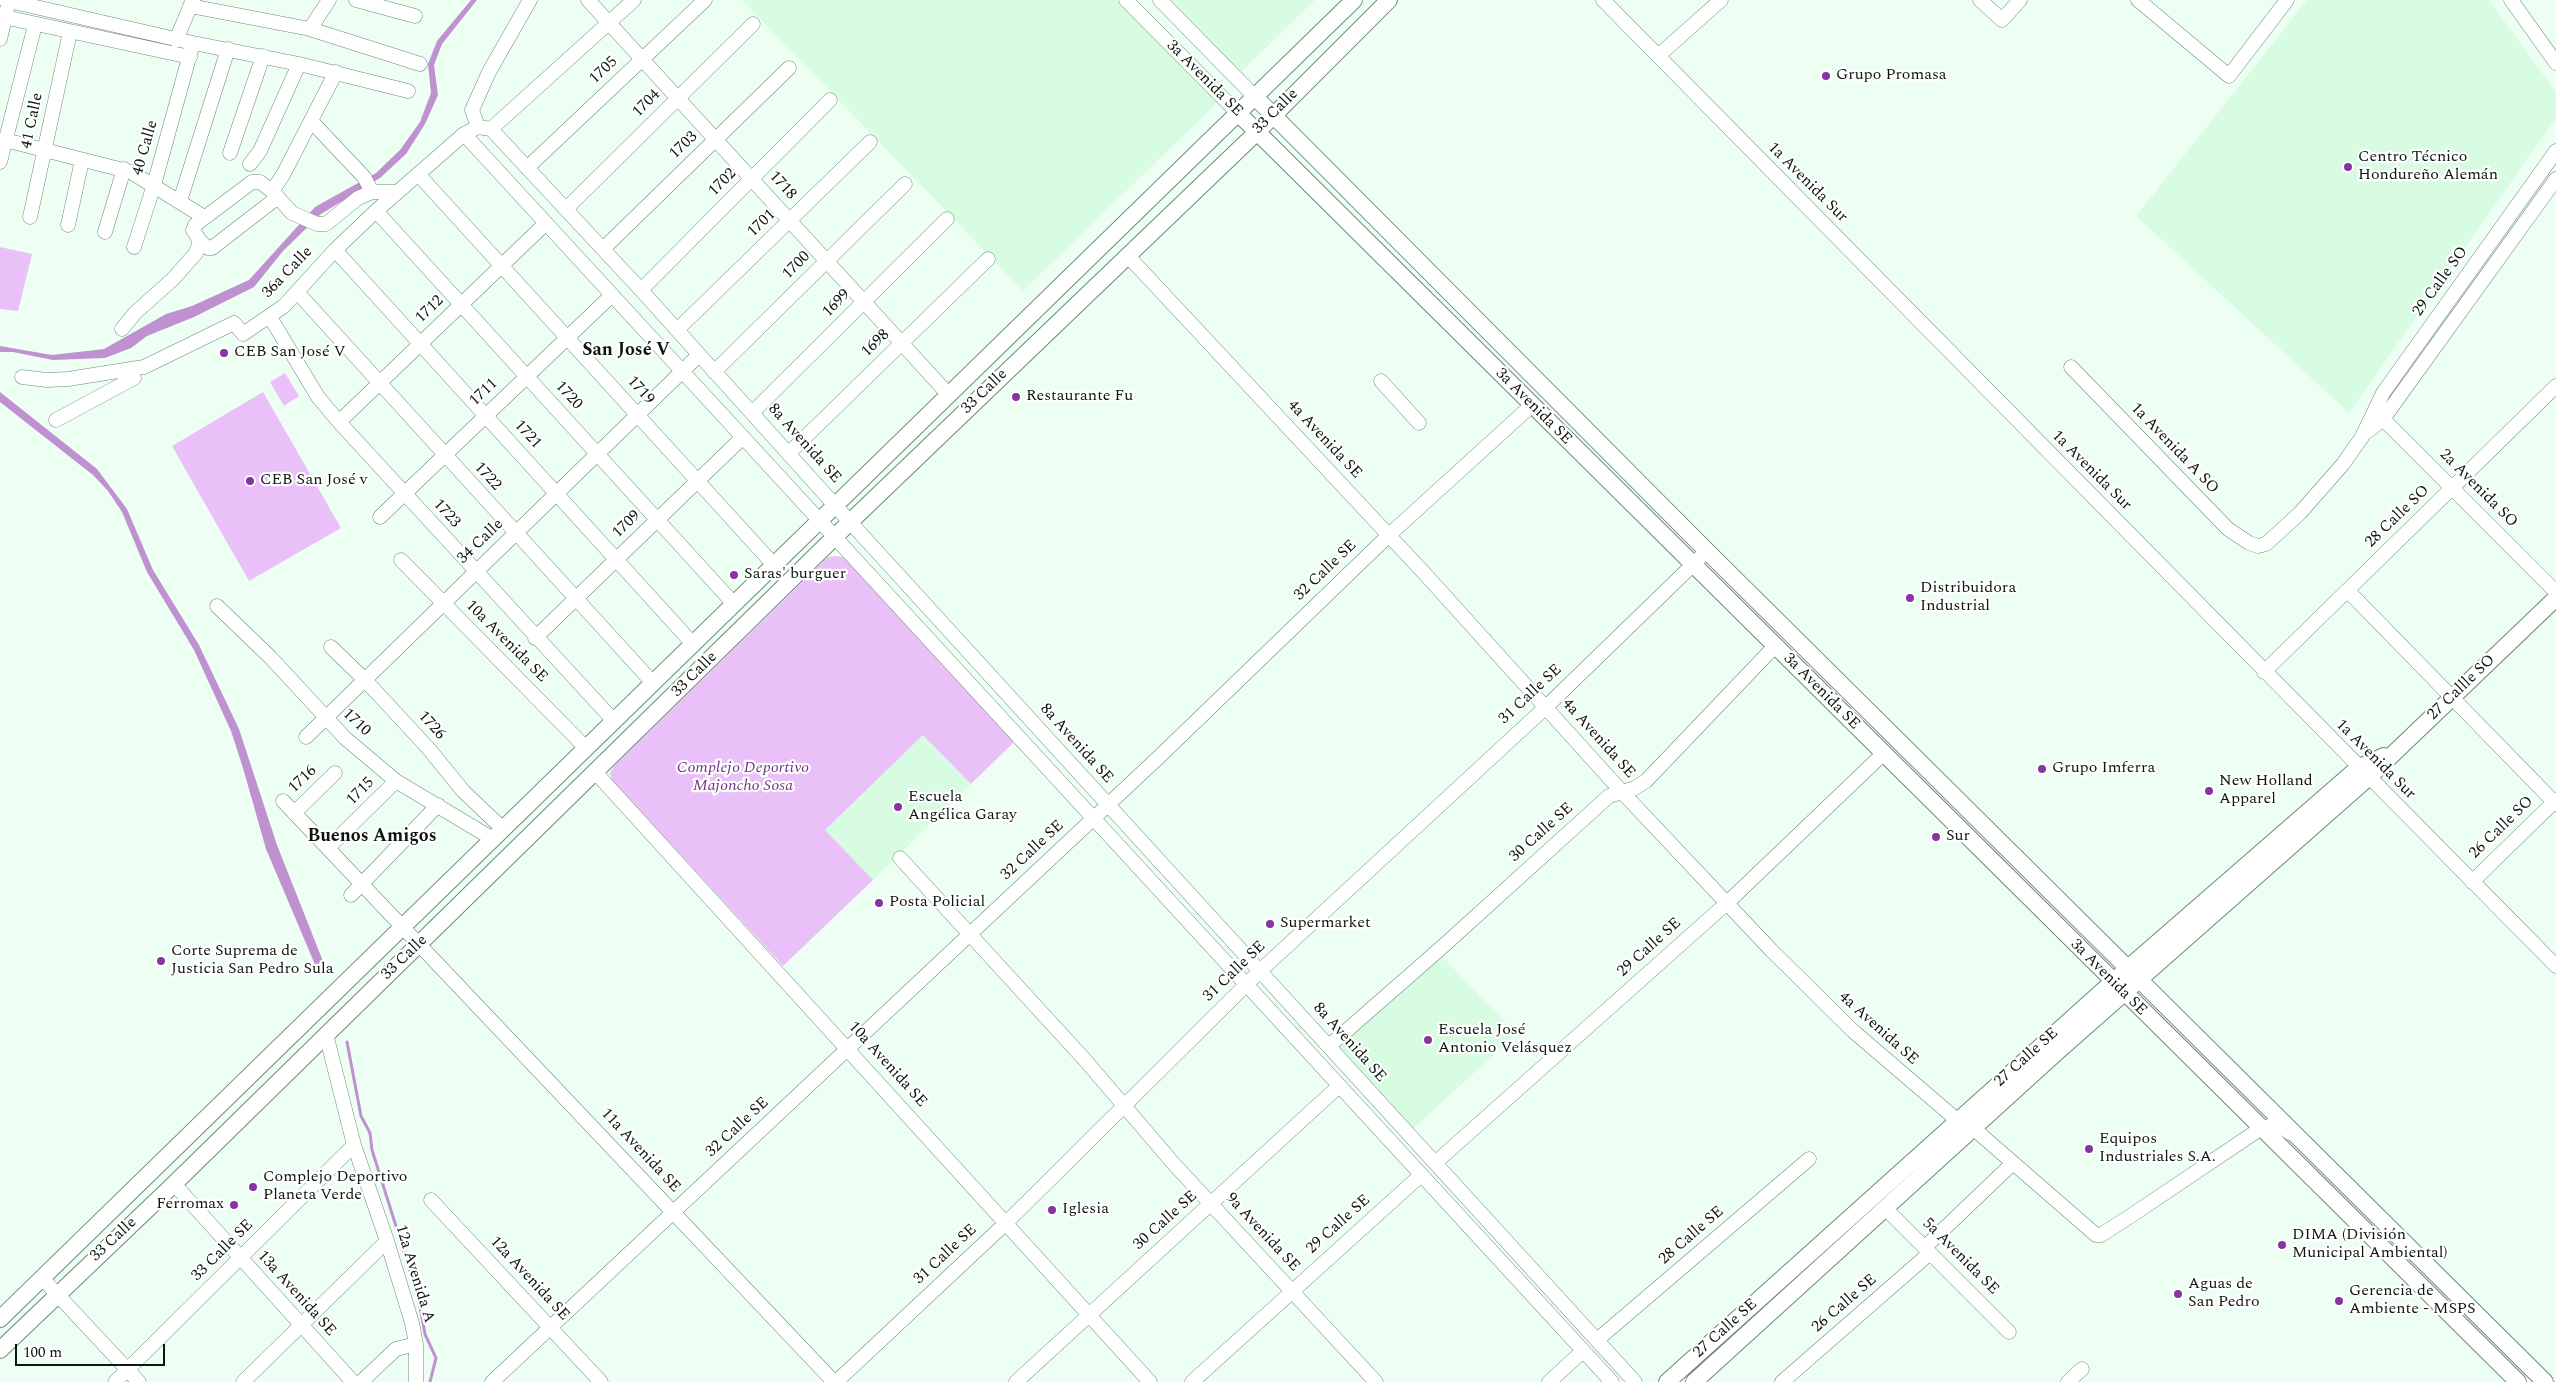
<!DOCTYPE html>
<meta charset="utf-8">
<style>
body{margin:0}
#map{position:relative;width:2556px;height:1382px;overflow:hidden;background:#edfff2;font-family:Spectral,serif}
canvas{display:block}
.scale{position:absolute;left:15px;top:1344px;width:150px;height:22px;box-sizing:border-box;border:2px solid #0d1710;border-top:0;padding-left:6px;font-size:15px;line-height:18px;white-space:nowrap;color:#0d1710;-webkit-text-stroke:4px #fff;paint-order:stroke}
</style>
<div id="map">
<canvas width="2556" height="1382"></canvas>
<div class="scale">100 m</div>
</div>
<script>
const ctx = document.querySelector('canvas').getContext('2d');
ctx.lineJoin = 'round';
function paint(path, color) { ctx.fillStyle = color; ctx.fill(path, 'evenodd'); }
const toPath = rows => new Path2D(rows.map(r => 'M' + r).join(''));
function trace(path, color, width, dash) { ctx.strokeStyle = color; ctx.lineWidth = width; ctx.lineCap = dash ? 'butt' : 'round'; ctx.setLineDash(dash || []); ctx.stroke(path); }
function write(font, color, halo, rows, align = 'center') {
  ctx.font = font + ' Spectral,serif'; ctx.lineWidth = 4.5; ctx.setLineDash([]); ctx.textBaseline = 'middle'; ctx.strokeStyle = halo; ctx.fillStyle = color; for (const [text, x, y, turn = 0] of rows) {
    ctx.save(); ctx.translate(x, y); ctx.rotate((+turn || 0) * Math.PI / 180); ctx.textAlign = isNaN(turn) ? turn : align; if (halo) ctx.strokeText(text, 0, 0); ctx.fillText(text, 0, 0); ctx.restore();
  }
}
paint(toPath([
 [742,0,1116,0,1217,103,1023,291],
 [1172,0,1315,0,1241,72],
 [2307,0,2489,0,2556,92,2556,118,2349,413,2136,216],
 [923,734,971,784,873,880,825,830],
 [1441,955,1516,1034,1413,1129,1339,1046]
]), '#d7fce2');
paint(toPath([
 [0,247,32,254,18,311,0,309],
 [285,373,299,396,284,406,270,382],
 [263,392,341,528,249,581,172,446],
 [836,556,842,557,848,561,1014,742,971,784,923,735,825,830,873,880,783,966,612,780,610,773,614,766,828,557]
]), '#eac0f9');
paint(toPath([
 [471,0,477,0,442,44,434,65,438,95,425,124,406,154,380,178,321,214,283,251,254,287,194,317,147,336,131,348,105,358,53,360,13,352,0,352,0,346,52,355,104,349,166,314,192,306,249,280,315,207,376,173,400,150,420,122,431,93,428,64,437,41],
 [0,392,97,469,127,509,153,570,199,645,239,729,277,845,326,969,323,975,319,974,266,849,243,768,231,731,194,650,147,572,122,512,108,491,93,475,0,402]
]), '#c091d1');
trace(toPath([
 [347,1042,361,1116,370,1133,372,1150,418,1296,425,1334,436,1358,430,1382]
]), '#c091d1', 3);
const minor = toPath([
 [5,0,193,43],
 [356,0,415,16],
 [588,0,949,395],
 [1126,0,1238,113],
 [1160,0,1255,97],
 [1603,0,2556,966],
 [1980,0,2002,20,2020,0],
 [2138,0,2229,76,2287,0],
 [2511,0,2556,63],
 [190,6,310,29,420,64],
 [0,16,190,57],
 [310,29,329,0],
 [0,39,7,9],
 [176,40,193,0],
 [1658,56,1721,0],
 [311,121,364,177,372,192],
 [478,127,472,110,489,72,530,0],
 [491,129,641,290,850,522,1635,1382],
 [491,129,634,0],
 [464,134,1612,1382],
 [5,140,131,172,204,217],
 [230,153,263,56],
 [0,162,35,25],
 [250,164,260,151,299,64],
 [527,168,705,0],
 [418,174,774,565],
 [272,191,283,175,336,72],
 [180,201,228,49],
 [566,209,753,24],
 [376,211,734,604],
 [30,217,70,32],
 [68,225,82,160],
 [105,232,124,169],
 [200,241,208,248,212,248,278,197],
 [134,247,154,185,193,43,299,64,408,91],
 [603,249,789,68],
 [335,250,693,644],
 [1127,255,1425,574,1622,792,1771,950,1853,1031,1957,1120],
 [641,290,830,100],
 [297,292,653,683],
 [270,317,318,397,339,422,614,721],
 [122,329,135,313,173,279,196,253,200,241,193,230,195,225,252,182,260,182,272,191,292,213,317,224,326,224,358,198,372,192,398,192],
 [677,330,870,142],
 [2071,367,2228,529,2249,543,2258,546,2266,544,2300,513,2343,464,2362,437,2383,393,2556,151],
 [714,372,905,184],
 [22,377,47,380,68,379,144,367,234,323,243,334,284,306,335,250,376,211,464,134,478,127,491,129],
 [1381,381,1419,423],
 [2376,412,2556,592],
 [752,413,947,219],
 [56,420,134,378,130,369],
 [339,422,546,223],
 [2368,431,2383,419,2556,179],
 [789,453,988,259],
 [380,517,612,295],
 [401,560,586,748],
 [2348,591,2556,804],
 [217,606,271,658,345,738,396,781,493,839],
 [535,638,743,437],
 [331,647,365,680,429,749,463,791,503,829],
 [2264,672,2556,386],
 [306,737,699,355],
 [596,773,1150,1382],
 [283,801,834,1382],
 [294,813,335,773],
 [328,848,396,781],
 [900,858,1085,1060,1173,1163,1376,1382],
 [2472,882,2556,800],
 [351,895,438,805],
 [326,1034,354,1145,387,1241,412,1323,416,1344,416,1382],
 [1329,1046,1441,948,1609,796,1635,788,1646,781,1775,646],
 [1973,1128,2096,1235,2101,1235,2132,1215,2260,1129,2276,1124,2290,1133],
 [1435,1163,1727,903,1883,754],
 [174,1184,353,1382],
 [431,1200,601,1382],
 [1885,1208,2009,1332],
 [1925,1247,2012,1164],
 [42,1278,139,1382],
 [1597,1340,1809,1159],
 [115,1382,354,1145],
 [243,1382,387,1241],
 [361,1382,396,1349,416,1344],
 [492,1382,1160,756,1389,535,1532,405],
 [836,1382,1006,1223,1260,971,1546,707,1707,551],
 [1016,1382,1339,1086],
 [1192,1382,1421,1175],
 [1549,1382,1583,1351],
 [1782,1382,1930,1253],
 [2068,1382,2082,1369]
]);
const major = toPath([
 [1255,97,1707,551,2545,1382],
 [1238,113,2518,1382],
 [0,1319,1354,0],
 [0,1350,174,1184,850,522,1257,132,1389,0],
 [1667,1382,2127,969,2358,768,2384,756],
 [1694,1382,2057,1052,2368,778,2556,598]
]);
trace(minor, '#6f8977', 15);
trace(major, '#6f8977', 18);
trace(minor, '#fff', 14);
trace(major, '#fff', 16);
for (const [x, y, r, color] of [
 [1826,76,5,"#8733a1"],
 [2348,167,5,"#8733a1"],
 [224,353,5,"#8733a1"],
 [1016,397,5,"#8733a1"],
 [250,481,5,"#8733a1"],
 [734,575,5,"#8733a1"],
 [1910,598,5,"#8733a1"],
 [2042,769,5,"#8733a1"],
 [2209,791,5,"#8733a1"],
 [898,807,5,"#8733a1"],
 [1936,837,5,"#8733a1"],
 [879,903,5,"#8733a1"],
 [1270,924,5,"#8733a1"],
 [161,961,5,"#8733a1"],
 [1428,1040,5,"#8733a1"],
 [2089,1149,5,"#8733a1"],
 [253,1187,5,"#8733a1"],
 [234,1205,5,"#8733a1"],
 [1052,1210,5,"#8733a1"],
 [2282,1245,5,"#8733a1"],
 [2178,1294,5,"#8733a1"],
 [2339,1301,5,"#8733a1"]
]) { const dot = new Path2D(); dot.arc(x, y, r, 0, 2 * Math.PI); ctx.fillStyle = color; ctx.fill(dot); trace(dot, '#fff', 2); }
write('16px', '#0d1710', '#fff', [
 ["1705",604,71,-43],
 ["3a Avenida SE",1204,79,45],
 ["1704",647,104,-45],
 ["33 Calle",1276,112,-45],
 ["41 Calle",33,121,-78],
 ["1703",684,146,-44],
 ["40 Calle",146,148,-74],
 ["1702",723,183,-45],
 ["1a Avenida Sur",1807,183,45],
 ["1718",782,186,48],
 ["1701",762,224,-44],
 ["1700",797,266,-45],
 ["36a Calle",288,273,-46],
 ["29 Calle SO",2441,282,-54],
 ["1699",837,304,-45],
 ["1712",430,310,-44],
 ["1698",876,344,-44],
 ["1719",640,391,48],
 ["33 Calle",985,392,-44],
 ["1711",484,393,-44],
 ["1720",568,396,48],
 ["3a Avenida SE",1533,407,45],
 ["1721",527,435,48],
 ["4a Avenida SE",1324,440,47],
 ["8a Avenida SE",804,444,48],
 ["1a Avenida A SO",2174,449,46],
 ["1a Avenida Sur",2091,471,45],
 ["1722",487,477,48],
 ["2a Avenida SO",2478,489,45],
 ["1723",446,514,48],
 ["28 Calle SO",2398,517,-44],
 ["1709",627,525,-44],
 ["34 Calle",481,542,-44],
 ["32 Calle SE",1326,571,-44],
 ["10a Avenida SE",506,642,45],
 ["33 Calle",695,675,-45],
 ["27 Callle SO",2462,688,-44],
 ["3a Avenida SE",1821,692,45],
 ["31 Calle SE",1531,695,-43],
 ["1710",356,723,44],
 ["1726",431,726,48],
 ["4a Avenida SE",1598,739,48],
 ["8a Avenida SE",1076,744,48],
 ["1a Avenida Sur",2375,760,45],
 ["1716",303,780,-44],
 ["1715",361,792,-45],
 ["26 Calle SO",2502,828,-44],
 ["30 Calle SE",1542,833,-42],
 ["32 Calle SE",1033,851,-43],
 ["29 Calle SE",1650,948,-42],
 ["33 Calle",405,958,-44],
 ["31 Calle SE",1235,972,-44],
 ["3a Avenida SE",2108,978,45],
 ["4a Avenida SE",1878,1029,42],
 ["8a Avenida SE",1349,1043,48],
 ["27 Calle SE",2027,1058,-42],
 ["10a Avenida SE",887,1065,48],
 ["32 Calle SE",738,1128,-43],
 ["11a Avenida SE",640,1151,47],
 ["30 Calle SE",1166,1221,-42],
 ["29 Calle SE",1339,1225,-42],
 ["9a Avenida SE",1262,1233,47],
 ["28 Calle SE",1692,1236,-41],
 ["33 Calle",114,1240,-43],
 ["33 Calle SE",223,1251,-45],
 ["31 Calle SE",946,1255,-43],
 ["5a Avenida SE",1960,1257,45],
 ["12a Avenida A",414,1274,73],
 ["12a Avenida SE",529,1279,47],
 ["13a Avenida SE",296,1294,48],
 ["26 Calle SE",1845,1304,-41],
 ["27 Calle SE",1726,1329,-42]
]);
write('16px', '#0d1710', '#fff', [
 ["Grupo Promasa",1836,76],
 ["Centro Técnico",2358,158],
 ["Hondureño Alemán",2358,176],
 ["CEB San José V",234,353],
 ["Restaurante Fu",1026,397],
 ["CEB San José v",260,481],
 ["Saras' burguer",744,575],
 ["Distribuidora",1920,589],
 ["Industrial",1920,607],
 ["Grupo Imferra",2052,769],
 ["New Holland",2219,782],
 ["Apparel",2219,800],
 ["Escuela",908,798],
 ["Angélica Garay",908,816],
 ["Sur",1946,837],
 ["Posta Policial",889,903],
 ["Supermarket",1280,924],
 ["Corte Suprema de",171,952],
 ["Justicia San Pedro Sula",171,970],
 ["Escuela José",1438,1031],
 ["Antonio Velásquez",1438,1049],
 ["Equipos",2099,1140],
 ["Industriales S.A.",2099,1158],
 ["Complejo Deportivo",263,1178],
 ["Planeta Verde",263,1196],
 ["Ferromax",224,1205,"right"],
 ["Iglesia",1062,1210],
 ["DIMA (División",2292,1236],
 ["Municipal Ambiental)",2292,1254],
 ["Aguas de",2188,1285],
 ["San Pedro",2188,1303],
 ["Gerencia de",2349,1292],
 ["Ambiente - MSPS",2349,1310]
], 'left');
write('italic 16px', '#703683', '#fff', [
 ["Complejo Deportivo",743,769],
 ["Majoncho Sosa",743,787]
]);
write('bold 18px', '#0d1710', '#fff', [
 ["San José V",626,351],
 ["Buenos Amigos",372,837]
]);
</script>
